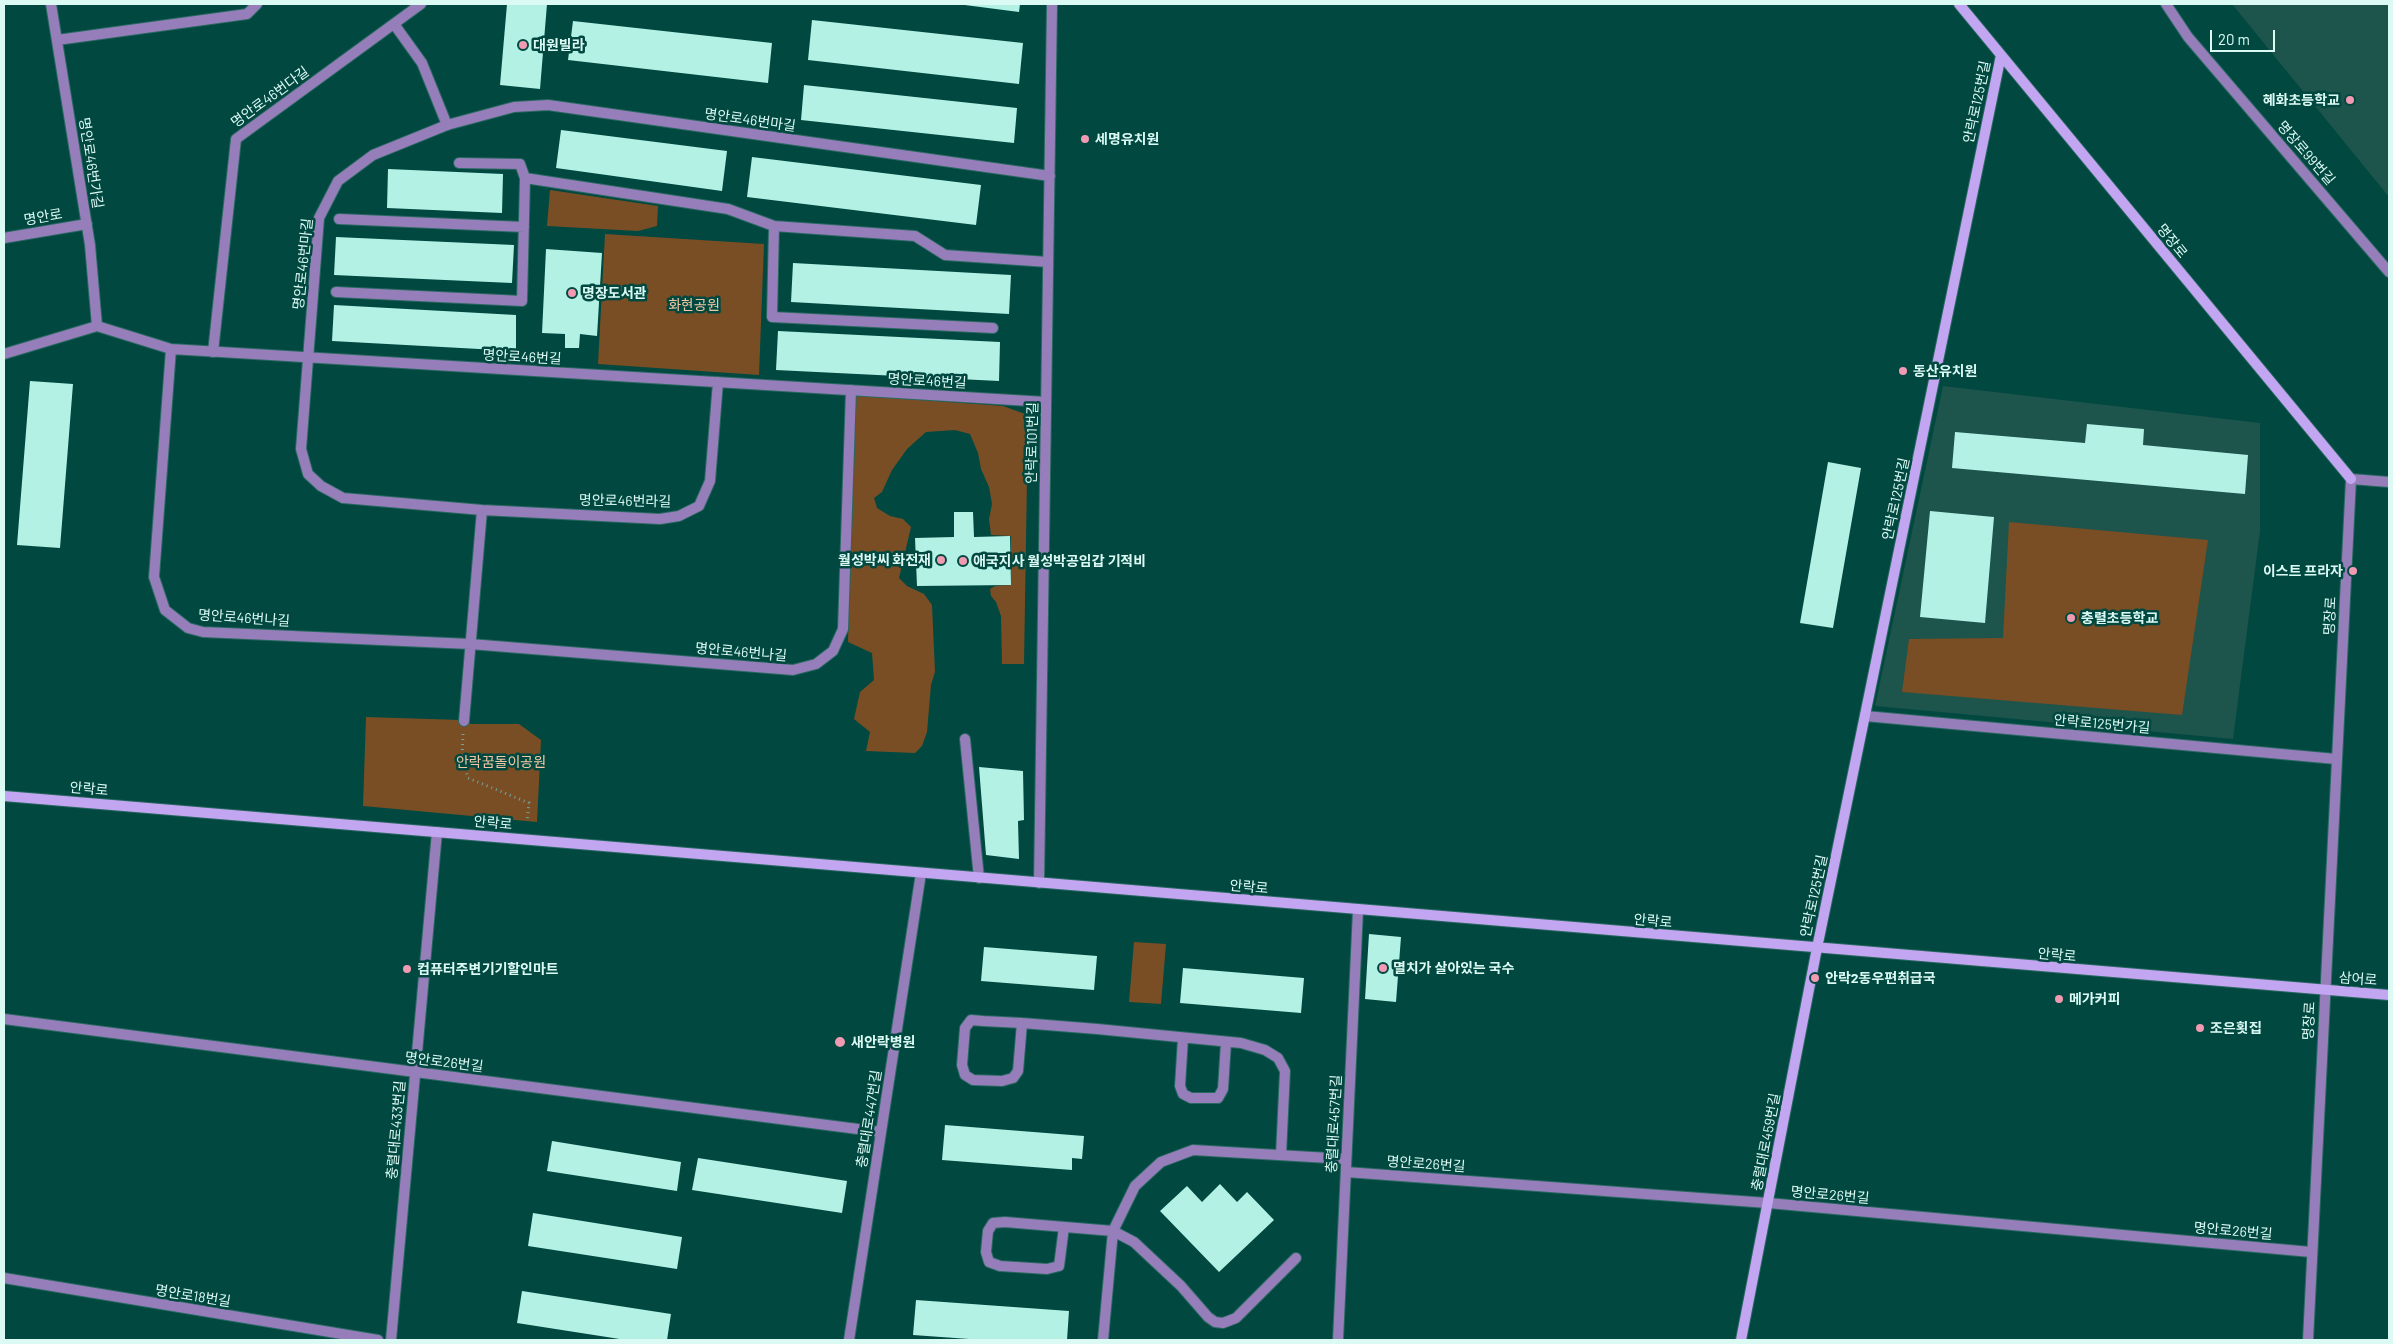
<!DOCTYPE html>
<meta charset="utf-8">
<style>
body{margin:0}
#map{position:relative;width:2393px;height:1344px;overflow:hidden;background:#014840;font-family:Barlow,sans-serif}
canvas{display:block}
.frame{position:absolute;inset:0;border:5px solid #dcfaf4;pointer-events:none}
.scale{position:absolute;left:2210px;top:30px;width:65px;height:22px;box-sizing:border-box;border:2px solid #dcfaf4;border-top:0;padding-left:6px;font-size:15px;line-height:18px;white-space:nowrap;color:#dcfaf4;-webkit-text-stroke:4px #014840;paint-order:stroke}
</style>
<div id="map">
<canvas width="2393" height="1344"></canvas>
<div class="frame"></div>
<div class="scale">20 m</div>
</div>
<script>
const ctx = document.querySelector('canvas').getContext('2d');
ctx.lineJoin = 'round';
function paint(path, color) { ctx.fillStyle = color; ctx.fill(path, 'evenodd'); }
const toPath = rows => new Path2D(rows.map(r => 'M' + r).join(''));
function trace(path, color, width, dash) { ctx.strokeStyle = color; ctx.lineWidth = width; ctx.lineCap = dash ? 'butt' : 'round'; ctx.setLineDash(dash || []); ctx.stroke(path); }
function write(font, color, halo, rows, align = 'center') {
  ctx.font = font + ' Barlow,"Noto Sans KR",sans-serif'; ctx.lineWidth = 5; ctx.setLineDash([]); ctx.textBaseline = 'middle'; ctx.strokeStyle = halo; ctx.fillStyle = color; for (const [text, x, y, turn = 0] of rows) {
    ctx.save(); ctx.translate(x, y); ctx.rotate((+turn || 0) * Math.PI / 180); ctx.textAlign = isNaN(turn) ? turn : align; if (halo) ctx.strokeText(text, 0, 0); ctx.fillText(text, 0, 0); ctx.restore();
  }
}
paint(toPath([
 [2232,4,2389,4,2389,197],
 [1943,386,2260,423,2260,531,2233,739,1875,706]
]), '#1d544c');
paint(toPath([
 [550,190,658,206,657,226,638,231,547,226],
 [605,234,764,244,759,375,598,364],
 [854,395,1003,406,1028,415,1024,664,1002,664,1001,616,996,602,991,596,990,589,995,586,1011,585,1011,536,991,535,989,519,992,504,989,487,981,469,978,453,970,434,955,430,926,432,907,449,892,470,882,492,874,498,877,508,890,516,903,519,911,527,899,578,907,586,924,594,932,605,935,672,931,685,927,732,922,746,915,753,866,751,870,732,854,719,860,692,874,680,872,653,848,642],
 [2009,522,2208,540,2182,715,1902,692,1909,639,2003,638],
 [366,717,461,720,471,724,519,724,541,740,537,822,363,806],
 [1134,942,1166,944,1161,1004,1129,1002]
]), '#794e24');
paint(toPath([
 [507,4,547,4,540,89,500,85],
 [957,4,1020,4,1019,12],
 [812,20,1023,43,1019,84,808,60],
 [573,21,772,43,768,83,568,60],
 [804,85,1017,108,1014,143,801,120],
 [561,130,727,151,722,191,556,168],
 [752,157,981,185,976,225,747,197],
 [388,169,503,174,502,213,387,208],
 [336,237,514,245,512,283,334,275],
 [546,249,602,253,597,336,580,334,579,348,565,348,565,334,542,333],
 [793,263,1011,275,1009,314,791,302],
 [334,305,516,315,516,351,332,341],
 [778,331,1000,342,999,381,776,370],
 [30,381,73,384,60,548,17,545],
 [2087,424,2144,429,2143,445,2248,455,2245,494,1952,468,1955,432,2085,443],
 [1828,462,1861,468,1833,628,1800,623],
 [1930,511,1994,517,1985,623,1920,617],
 [954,512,973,512,974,537,1010,536,1011,585,917,586,915,538,954,537],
 [979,767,1023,771,1024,820,1018,821,1019,859,986,855],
 [1369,934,1401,937,1396,1002,1365,999],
 [984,947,1097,956,1094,990,981,981],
 [1183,968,1304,978,1301,1013,1180,1003],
 [945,1125,1084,1136,1082,1159,1072,1158,1072,1170,942,1160],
 [552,1141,681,1162,677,1191,547,1171],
 [698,1158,847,1181,842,1213,692,1190],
 [1220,1184,1237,1202,1247,1192,1274,1220,1219,1272,1160,1211,1187,1186,1202,1202],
 [533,1213,682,1237,677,1269,528,1246],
 [522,1291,671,1314,667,1340,626,1340,517,1323],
 [916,1300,1069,1311,1067,1340,983,1340,913,1335]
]), '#b3f1e5');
const service = toPath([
 [51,4,90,245,97,326],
 [2166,4,2188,37,2389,272],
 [394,24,422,63,447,125],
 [57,40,247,14,257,4],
 [525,178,728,209,774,226,915,236,945,255,1048,262],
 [339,219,524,227],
 [774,226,772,317,993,328],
 [4,238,87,224],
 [336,292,522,301,525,178,520,164,459,163],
 [213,352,236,139,421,4],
 [965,739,979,878],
 [1022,1023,1018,1071,1013,1078,1002,1081,973,1080,965,1075,962,1065,965,1028,971,1020,983,1021,1022,1023,1097,1029,1241,1043,1265,1050,1278,1058,1285,1071,1281,1155],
 [1183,1038,1180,1086,1183,1094,1191,1098,1218,1098,1223,1089,1226,1042],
 [1064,1227,1059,1266,1047,1269,1000,1266,989,1262,986,1252,988,1231,993,1223,1005,1222,1113,1231,1134,1242,1181,1286,1208,1317,1215,1322,1223,1323,1236,1318,1296,1258],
 [1103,1340,1113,1231,1135,1186,1161,1162,1193,1150,1346,1159]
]);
const minor = toPath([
 [171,349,154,577,165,610,188,628,203,632,470,644,793,670,816,664,833,651,843,629,851,390],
 [4,354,97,326,171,349,1046,402],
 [718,382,710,481,699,506,679,516,660,519,482,510,343,498,321,486,308,474,301,449,319,218,338,181,373,155,447,125,514,107,548,105,1050,176],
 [1865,716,2336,759],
 [464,721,482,510],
 [1039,883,1052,4],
 [4,1019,881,1132],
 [1346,1172,1768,1203,2311,1252],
 [4,1278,378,1340],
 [391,1340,437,832],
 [849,1340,921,873],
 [1338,1340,1358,910]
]);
const tertiary = toPath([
 [2308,1340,2351,479,2389,482]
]);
const secondary = toPath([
 [1959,4,2351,479],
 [4,796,2389,995],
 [1741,1340,1817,948,2001,55]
]);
trace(service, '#286860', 12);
trace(minor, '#286860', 12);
trace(tertiary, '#286860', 12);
trace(secondary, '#286860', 12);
trace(toPath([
 [463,734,462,757,468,778,529,803,527,822]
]), '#73a49d', 3, [1, 4]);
trace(service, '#957eb9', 10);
trace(minor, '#957eb9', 10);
trace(tertiary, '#957eb9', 10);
trace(secondary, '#c3a6f1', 10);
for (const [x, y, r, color] of [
 [523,45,5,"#f19ab2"],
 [2350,100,5,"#f19ab2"],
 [1085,139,5,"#f19ab2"],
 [572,293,5,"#f19ab2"],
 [1903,371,5,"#f19ab2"],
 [941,560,5,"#f19ab2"],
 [963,561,5,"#f19ab2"],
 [2353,571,5,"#f19ab2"],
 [2071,618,5,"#f19ab2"],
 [1383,968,5,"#f19ab2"],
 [407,969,5,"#f19ab2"],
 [1815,978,5,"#f19ab2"],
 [2059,999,5,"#f19ab2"],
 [2200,1028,5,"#f19ab2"],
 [840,1042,6,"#f19ab2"]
]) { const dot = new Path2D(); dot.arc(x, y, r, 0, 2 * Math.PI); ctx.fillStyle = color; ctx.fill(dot); trace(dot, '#014840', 2); }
write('bold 14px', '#dcfaf4', '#014840', [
 ["대원빌라",533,45],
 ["혜화초등학교",2340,100,"right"],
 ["세명유치원",1095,139],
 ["명장도서관",582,293],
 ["동산유치원",1913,371],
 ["월성박씨 화전재",931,560,"right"],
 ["애국지사 월성박공임갑 기적비",973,561],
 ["이스트 프라자",2343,571,"right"],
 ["충렬초등학교",2081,618],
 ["멸치가 살아있는 국수",1393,968],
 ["컴퓨터주변기기할인마트",417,969],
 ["안락2동우편취급국",1825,978],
 ["메가커피",2069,999],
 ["조은횟집",2210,1028],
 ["새안락병원",851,1042]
], 'left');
write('14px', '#dcfaf4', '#014840', [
 ["명안로46번다길",270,97,-36],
 ["안락로125번길",1977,102,-78],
 ["명안로46번마길",750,120,8],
 ["명장로99번길",2306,153,49],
 ["명안로46번가길",91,163,81],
 ["명안로",43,217,-10],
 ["명장로",2172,241,51],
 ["명안로46번마길",303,264,-84],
 ["명안로46번길",522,357,3],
 ["명안로46번길",927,381,3],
 ["안락로101번길",1032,443,-89],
 ["안락로125번길",1896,499,-78],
 ["명안로46번라길",625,501,1],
 ["명장로",2330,616,-87],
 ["명안로46번나길",244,618,4],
 ["명안로46번나길",741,652,5],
 ["안락로125번가길",2102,724,5],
 ["안락로",89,789,5],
 ["안락로",493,823,5],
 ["안락로",1249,887,5],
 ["안락로125번길",1814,896,-78],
 ["안락로",1653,921,5],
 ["안락로",2057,955,5],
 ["삼어로",2358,979,4],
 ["명장로",2309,1021,-87],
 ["명안로26번길",444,1062,7],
 ["충렬대로447번길",869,1119,-81],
 ["충렬대로457번길",1334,1124,-87],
 ["충렬대로433번길",396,1130,-85],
 ["충렬대로459번길",1766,1142,-79],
 ["명안로26번길",1426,1164,4],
 ["명안로26번길",1830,1195,5],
 ["명안로26번길",2233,1231,5],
 ["명안로18번길",193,1296,9]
]);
write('14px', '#f2c8a4', '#014840', [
 ["화현공원",694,305],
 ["안락꿈돌이공원",501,762]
]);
</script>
